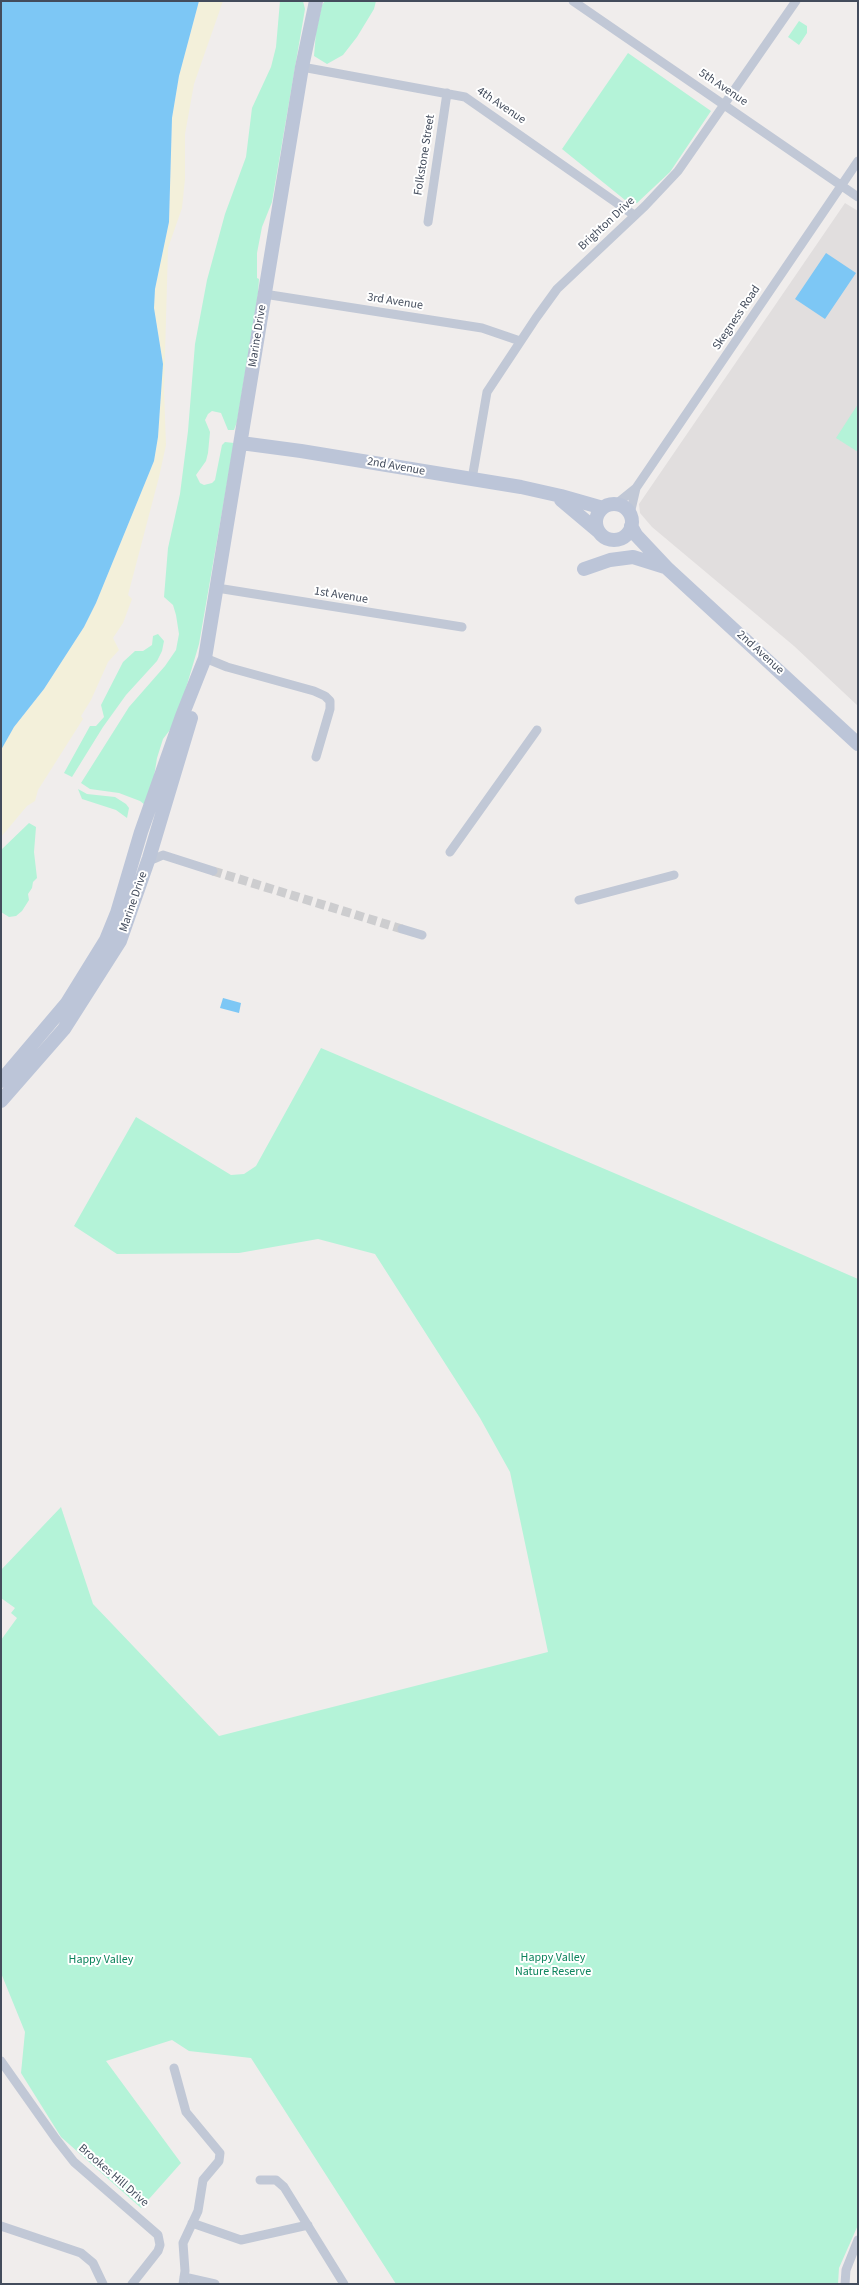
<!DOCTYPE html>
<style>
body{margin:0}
#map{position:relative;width:859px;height:2285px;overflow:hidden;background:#f0edec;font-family:"Source Sans 3",sans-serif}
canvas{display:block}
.frame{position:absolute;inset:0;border:2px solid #434c5c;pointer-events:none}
</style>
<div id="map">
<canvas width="859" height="2285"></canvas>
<div class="frame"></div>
</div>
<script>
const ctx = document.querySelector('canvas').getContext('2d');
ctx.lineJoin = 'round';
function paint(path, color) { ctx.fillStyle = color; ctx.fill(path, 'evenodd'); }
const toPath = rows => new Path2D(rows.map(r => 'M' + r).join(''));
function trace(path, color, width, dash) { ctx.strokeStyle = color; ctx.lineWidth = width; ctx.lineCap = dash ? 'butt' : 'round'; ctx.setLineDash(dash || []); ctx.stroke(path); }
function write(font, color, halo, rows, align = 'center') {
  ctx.font = font + ' "Source Sans 3",sans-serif'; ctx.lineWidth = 4; ctx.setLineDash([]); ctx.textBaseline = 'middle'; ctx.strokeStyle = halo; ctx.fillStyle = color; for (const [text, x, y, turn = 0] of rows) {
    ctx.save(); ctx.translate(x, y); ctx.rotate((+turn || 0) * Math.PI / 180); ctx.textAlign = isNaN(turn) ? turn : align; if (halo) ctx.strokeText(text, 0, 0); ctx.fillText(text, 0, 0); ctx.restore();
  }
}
paint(toPath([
 [845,203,858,211,858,706,794,646,652,527,640,513,639,504]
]), '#e1dede');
paint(toPath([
 [280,1,303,1,305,9,272,202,262,227,257,253,257,278,259,279,258,294,237,422,234,430,228,430,221,413,212,411,208,414,205,420,210,432,208,453,206,461,196,475,200,483,204,485,212,483,215,480,222,445,225,442,234,443,199,644,176,722,163,739,157,758,149,808,140,801,119,793,90,789,81,783,129,707,165,666,176,650,179,634,176,615,173,605,164,597,168,548,180,494,188,431,195,344,207,280,225,214,246,157,252,108,271,67,276,47],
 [325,1,376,1,374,9,357,37,343,55,327,64,314,56,316,32,322,5],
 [799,21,807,26,807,33,799,45,788,37],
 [628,53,711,111,670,172,637,203,631,203,625,200,562,149],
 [858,404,858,452,836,438],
 [158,634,164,641,162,651,157,661,126,695,103,727,72,777,64,773,90,726,96,726,104,717,101,705,123,662,135,651,143,651,152,645,153,636],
 [78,789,87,794,115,797,126,804,129,808,127,818,116,810,82,799],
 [29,823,36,827,34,852,37,878,33,882,32,888,28,894,29,900,22,911,16,916,9,917,1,912,1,850],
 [321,1048,675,1199,858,1279,858,2225,839,2268,838,2284,396,2284,251,2058,189,2051,172,2040,106,2061,181,2163,141,2208,61,2137,21,2073,25,2032,1,1973,1,1640,17,1618,11,1613,15,1608,1,1598,1,1570,61,1507,93,1604,219,1736,548,1652,510,1472,480,1418,375,1254,318,1239,239,1253,117,1254,74,1226,136,1117,231,1175,244,1174,256,1166]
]), '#b4f3d8');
paint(toPath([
 [199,1,223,1,194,84,185,134,185,179,182,208,168,248,164,390,166,445,159,477,128,595,132,599,123,623,113,638,119,650,108,662,91,700,81,716,83,719,38,790,35,801,27,806,1,837,1,750,14,727,44,689,84,627,96,603,154,461,158,437,163,364,154,308,155,289,169,222,172,118,179,76]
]), '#f3f0da');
paint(toPath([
 [1,1,199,1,179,76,172,118,169,222,155,289,154,308,163,364,158,437,154,461,96,603,84,627,44,689,14,727,1,750],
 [826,253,856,273,825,319,795,299],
 [223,998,241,1003,239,1013,220,1008]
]), '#7dc7f5');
trace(toPath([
 [213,871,402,929]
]), '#cdcdcf', 9, [9, 4.5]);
trace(toPath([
 [573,1,858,197],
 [302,67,465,97,634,215],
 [428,222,447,93],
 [264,294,482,328,520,341],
 [472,479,487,392,536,318,557,289,645,206,678,171,796,1],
 [615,505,636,488,858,161],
 [630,514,636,488],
 [217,588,462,627],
 [205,658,227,667,314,691,325,696,330,701,330,709,316,757],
 [450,852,537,730],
 [149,858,154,859,163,855,213,871],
 [579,900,674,875],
 [402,929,422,935],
 [1,2061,56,2139,74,2162,158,2235,160,2245,158,2251,132,2284],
 [174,2068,186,2112,220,2153,219,2161,203,2180,198,2211,183,2243,185,2271,183,2284],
 [260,2180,276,2180,284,2187,344,2284],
 [192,2223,241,2240,308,2225],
 [1,2226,81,2253,93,2263,103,2284],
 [184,2277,215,2284],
 [845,2284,846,2270,858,2240]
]), '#c1c8d6', 9);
trace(toPath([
 [241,443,301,451,521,487,561,496,603,508],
 [561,500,599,532],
 '596 522a18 18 0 1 1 36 0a18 18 0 1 1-36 0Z',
 [631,526,636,535,668,569,858,744],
 [584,569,610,560,633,557,665,567],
 [1,1081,67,1003,106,940,117,913,141,832,182,716,205,658,302,67,316,1],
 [1,1101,64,1029,120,941,149,858,191,718]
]), '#bcc5d8', 14);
write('12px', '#434c5c', '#fff', [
 ["5th Avenue",723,88,34],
 ["4th Avenue",501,106,34],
 ["Folkstone Street",425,155,-81],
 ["Brighton Drive",607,224,-43],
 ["3rd Avenue",395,302,9],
 ["Skegness Road",737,318,-56],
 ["Marine Drive",258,336,-81],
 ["2nd Avenue",396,467,10],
 ["1st Avenue",341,596,9],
 ["2nd Avenue",760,653,42],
 ["Marine Drive",134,902,-71],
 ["Brookes Hill Drive",113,2176,41]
]);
write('12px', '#0d845d', '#fff', [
 ["Happy Valley",553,1958],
 ["Nature Reserve",553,1972],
 ["Happy Valley",101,1960]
]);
</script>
